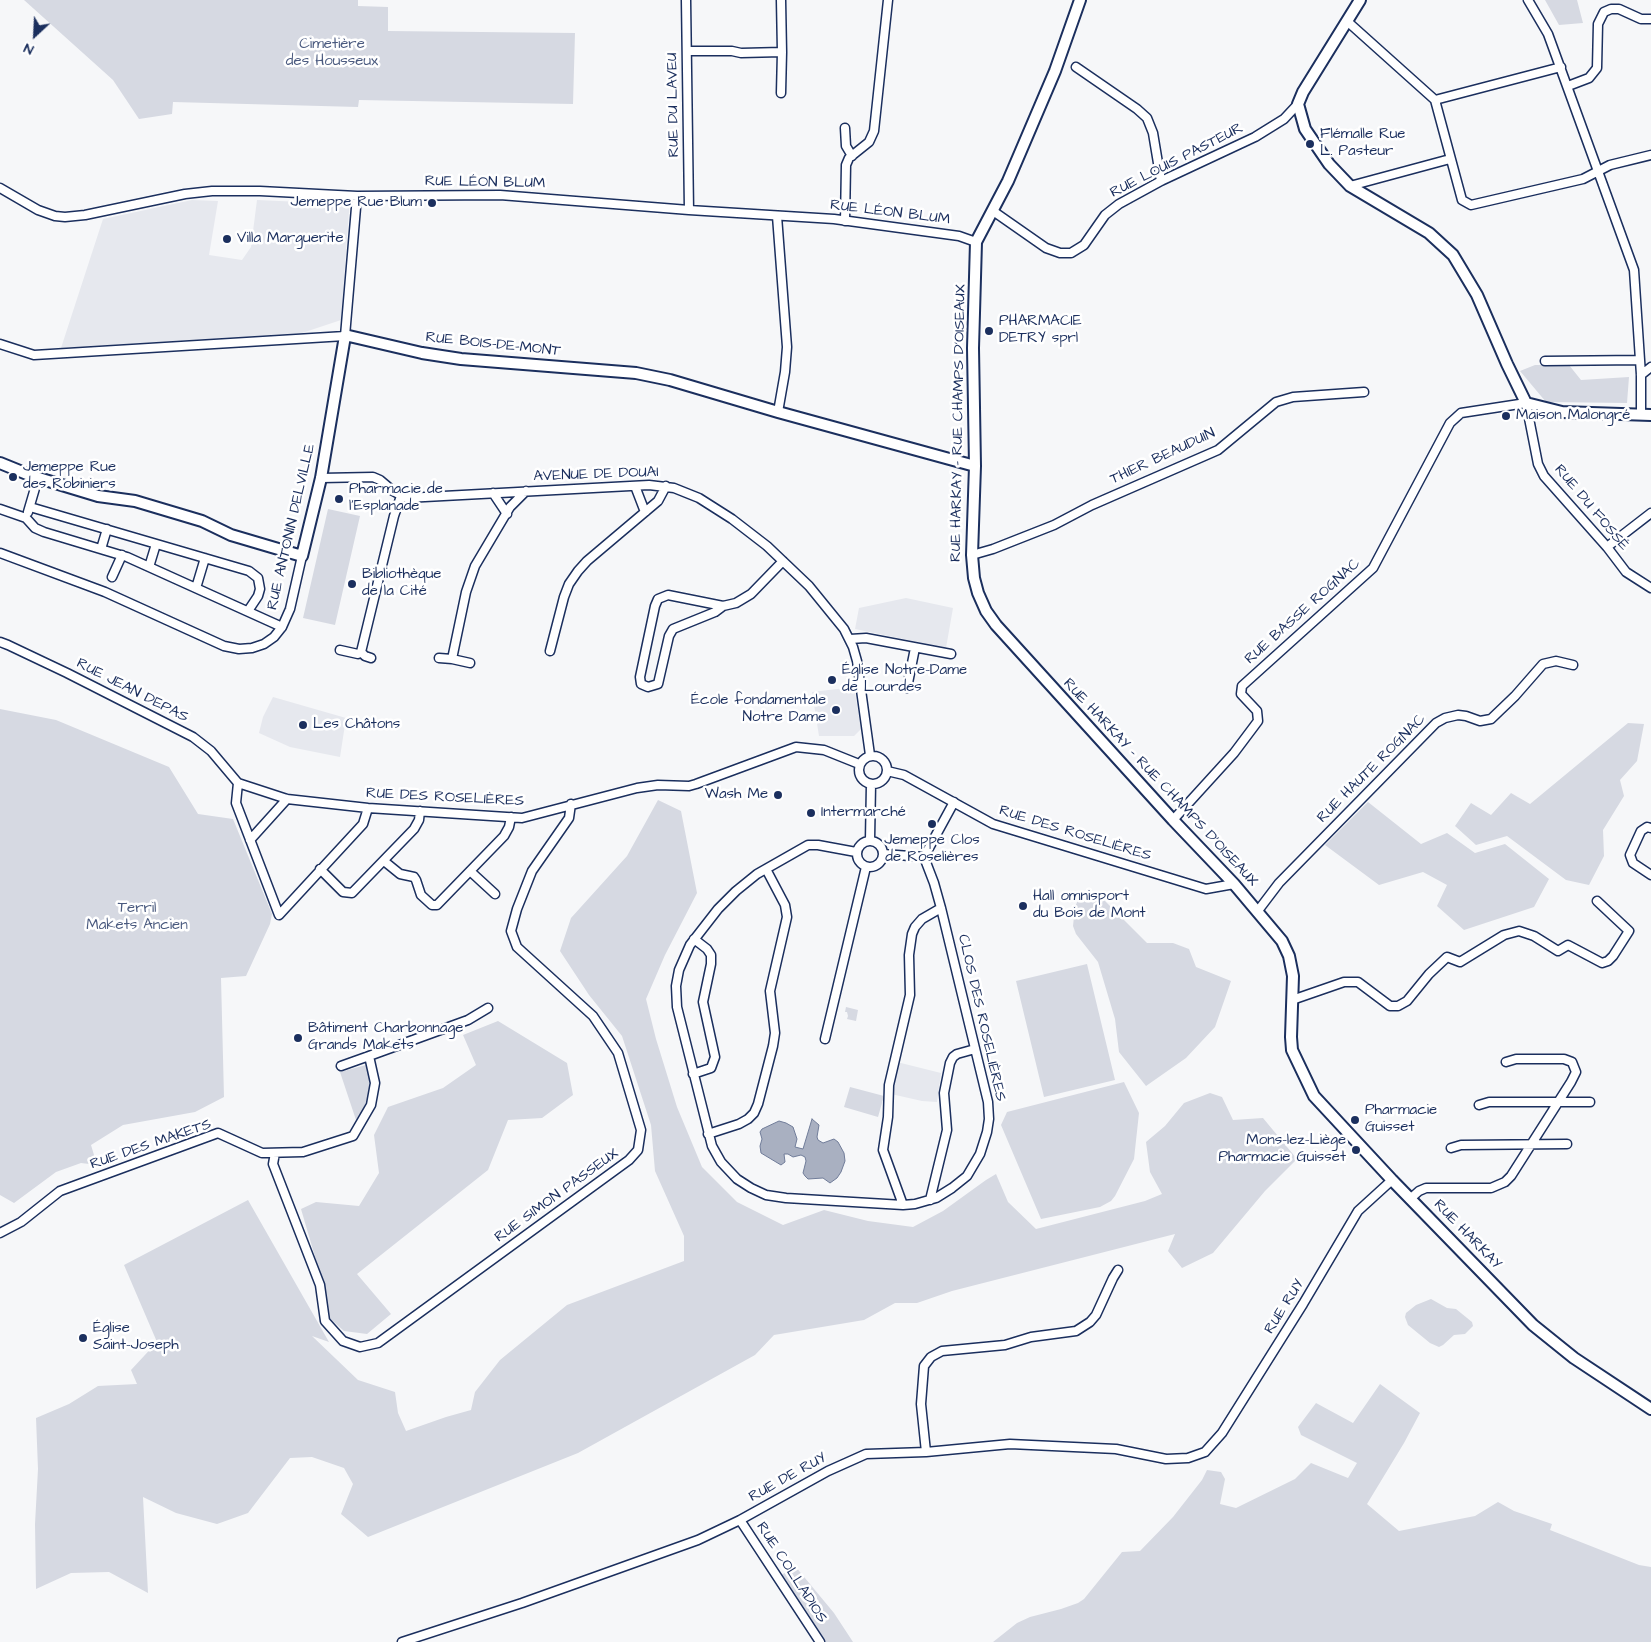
<!DOCTYPE html>
<meta charset="utf-8">
<style>
body{margin:0}
#map{position:relative;width:1651px;height:1642px;overflow:hidden;background:#f6f7f9;font-family:"Architects Daughter",sans-serif}
canvas{display:block}
.north{position:absolute;left:10px;top:10px;width:50px;height:50px;-webkit-text-stroke:4px #fff;paint-order:stroke;rotate:205deg;font-size:14px;font-weight:700;line-height:20px;text-align:center;color:#1b2f5e}
.north::after{content:'';display:block;margin:auto;width:18px;height:22px;background:#1b2f5e;clip-path:polygon(50% 0,100% 100%,50% 72%,0 100%)}
</style>
<div id="map">
<canvas width="1651" height="1642"></canvas>
<div class="north">N</div>
</div>
<script>
const ctx = document.querySelector('canvas').getContext('2d');
ctx.lineJoin = 'round';
function paint(path, color) { ctx.fillStyle = color; ctx.fill(path, 'evenodd'); }
const toPath = rows => new Path2D(rows.map(r => 'M' + r).join(''));
function trace(path, color, width, dash) { ctx.strokeStyle = color; ctx.lineWidth = width; ctx.lineCap = dash ? 'butt' : 'round'; ctx.setLineDash(dash || []); ctx.stroke(path); }
function write(font, color, halo, rows, align = 'center') {
  ctx.font = font + ' "Architects Daughter",sans-serif'; ctx.lineWidth = 5; ctx.setLineDash([]); ctx.textBaseline = 'middle'; ctx.strokeStyle = halo; ctx.fillStyle = color; for (const [text, x, y, turn = 0] of rows) {
    ctx.save(); ctx.translate(x, y); ctx.rotate((+turn || 0) * Math.PI / 180); ctx.textAlign = isNaN(turn) ? turn : align; if (halo) ctx.strokeText(text, 0, 0); ctx.fillText(text, 0, 0); ctx.restore();
  }
}
paint(toPath([
 [192,200,218,201,209,255,242,260,251,247,257,200,346,204,349,208,349,211,341,320,302,333,61,348,103,219],
 [906,598,953,608,946,648,855,629,859,608],
 [854,687,861,729,854,736,819,736,812,692],
 [273,697,346,718,340,757,290,747,259,733,263,717],
 [897,1062,941,1073,937,1102,922,1101,891,1094]
]), '#e6e8ee');
paint(toPath([
 [24,0,358,0,358,6,388,7,388,31,575,33,573,104,359,100,358,107,173,102,172,114,139,119,113,80],
 [1545,0,1577,0,1583,23,1559,25],
 [1535,365,1569,365,1581,380,1629,377,1627,403,1546,402,1520,371],
 [328,509,360,516,335,625,303,618],
 [0,709,56,720,169,767,198,814,233,819,272,914,270,924,246,976,221,978,224,1097,195,1112,123,1125,91,1145,97,1165,81,1163,56,1172,14,1203,0,1195],
 [1628,723,1644,724,1637,761,1620,780,1624,796,1603,830,1604,856,1589,885,1566,880,1507,836,1476,845,1455,826,1471,803,1491,815,1511,793,1530,804],
 [658,800,681,811,697,893,665,955,646,999,656,1039,677,1107,702,1167,737,1202,783,1225,824,1210,868,1221,913,1227,943,1211,986,1180,996,1174,1008,1202,1036,1229,1145,1201,1162,1194,1150,1172,1146,1142,1165,1126,1184,1103,1210,1093,1222,1097,1233,1120,1263,1118,1297,1159,1265,1191,1213,1253,1182,1268,1168,1251,1175,1234,952,1291,917,1303,895,1303,864,1320,774,1335,755,1355,578,1453,368,1537,341,1514,353,1484,344,1468,312,1457,290,1458,248,1513,217,1524,176,1513,143,1497,148,1593,109,1572,71,1573,36,1589,35,1524,38,1469,36,1418,69,1404,98,1386,137,1384,131,1370,157,1342,124,1265,248,1200,329,1342,312,1336,358,1380,395,1392,398,1413,406,1431,446,1417,471,1410,475,1392,500,1360,567,1305,684,1261,684,1236,655,1171,651,1125,622,1036,589,995,560,951,571,918,627,856],
 [1368,802,1421,844,1447,833,1475,853,1505,844,1549,879,1534,907,1464,930,1437,906,1447,885,1423,872,1379,885,1325,845],
 [1082,891,1100,896,1147,943,1173,943,1189,949,1196,967,1231,981,1215,1027,1186,1058,1146,1086,1119,1052,1115,1019,1098,962,1076,934,1073,926,1075,907],
 [1087,964,1115,1080,1044,1097,1016,981],
 [846,1007,858,1010,856,1021,847,1019,848,1016,847,1012,845,1012],
 [498,1021,567,1063,573,1095,542,1118,508,1120,488,1170,357,1274,391,1314,367,1334,344,1331,328,1317,323,1284,301,1209,316,1202,359,1206,379,1173,374,1135,388,1107,443,1088,476,1065,463,1035],
 [366,1065,370,1078,369,1095,357,1123,340,1072],
 [1124,1082,1139,1113,1134,1159,1115,1196,1111,1201,1100,1207,1041,1219,1001,1125,1007,1112],
 [850,1087,884,1096,878,1117,844,1107],
 [1431,1299,1447,1308,1456,1309,1472,1322,1473,1326,1465,1334,1454,1335,1443,1345,1439,1347,1430,1343,1408,1325,1405,1317,1406,1313,1416,1305],
 [1380,1384,1420,1413,1404,1443,1367,1504,1399,1531,1475,1516,1498,1502,1514,1511,1552,1524,1550,1530,1639,1565,1651,1567,1651,1642,993,1642,1017,1623,1030,1617,1061,1609,1078,1603,1084,1599,1122,1552,1140,1551,1173,1517,1202,1480,1207,1470,1221,1472,1225,1479,1220,1504,1236,1508,1295,1479,1311,1463,1348,1478,1357,1463,1301,1435,1298,1427,1316,1403,1353,1423],
 [795,1566,834,1613,853,1642,825,1642,790,1587,780,1576]
]), '#d6d9e2');
const water = toPath([
 [812,1119,819,1125,817,1137,818,1140,823,1143,834,1139,838,1142,844,1153,845,1161,841,1172,837,1178,830,1183,823,1178,808,1179,805,1176,803,1173,806,1161,805,1157,801,1155,793,1157,788,1154,784,1154,785,1162,781,1165,761,1153,760,1146,762,1139,760,1132,762,1129,779,1121,786,1123,793,1127,797,1139,795,1147,803,1149,812,1119]
]);
paint(water, '#a9b0c1');
trace(water, '#707c99', 1);
const minor = toPath([
 [686,0,689,210],
 [1528,0,1548,34,1634,270,1641,375,1641,415],
 [1348,22,1435,100],
 [687,51,732,51,741,53,782,52],
 [1076,67,1137,109,1147,118,1153,133,1161,181],
 [1568,86,1589,78,1597,68,1598,24,1604,12,1611,9,1619,9,1641,19,1651,19],
 [781,93,782,52,781,0],
 [1435,100,1462,200,1471,205,1583,179,1610,165,1651,155],
 [1435,100,1561,67],
 [845,128,846,146,852,156],
 [1350,186,1450,159],
 [0,188,38,210,55,216,65,217,85,215,185,194,212,191,260,191,357,196,500,195,689,210,834,219,959,236,976,242],
 [993,211,1046,248,1060,253,1071,253,1084,245,1105,215,1119,204,1161,181,1255,137,1284,119,1298,104],
 [777,216,787,347,785,372,778,412],
 [845,221,846,165,849,158,869,142,874,131,888,0],
 [0,344,34,355,345,336,357,196],
 [1545,361,1640,360],
 [1641,375,1651,367],
 [321,478,373,477,380,480,393,491,406,498,649,485,674,488,699,498,732,519,767,546,809,586,844,629,853,647,857,661,870,755],
 [635,486,645,512],
 [493,493,507,514],
 [30,507,249,571,258,578,260,589,258,596,248,611],
 [0,509,26,518,35,528,44,532,127,557,282,627],
 [28,512,38,478],
 [1607,547,1651,513],
 [101,549,107,529],
 [0,553,105,592,224,646,239,649,252,648,264,644,274,637,282,627,290,609,302,556],
 [972,555,993,549,1054,525,1092,505,1218,450,1276,402,1293,397,1364,392],
 [149,567,156,544],
 [112,577,122,555],
 [196,588,205,558],
 [723,606,715,612,673,629,669,636,658,684,648,687,641,684,640,677,655,606,658,599,668,595,723,606,736,603,751,594,783,561],
 [850,639,866,638,951,654],
 [0,642,8,645,67,673,193,737,211,751,238,783],
 [340,650,358,654,361,652,394,516,401,496],
 [550,651,564,597,569,584,578,571,587,561,658,501,666,486],
 [361,652,365,656,371,658],
 [439,658,452,659,470,663],
 [452,659,466,592,475,566,510,507,526,491],
 [907,688,915,648],
 '859 770a14 14 0 1 1 28 0a14 14 0 1 1-28 0Z',
 [887,771,904,775,993,824,1206,889,1234,884],
 [238,783,287,799,368,808,522,818,637,788,658,785,689,786,696,784,796,747,824,750,859,764],
 [238,783,236,803,279,915,363,824,368,808],
 [1173,820,1234,753,1258,721,1257,711,1241,694,1242,686,1373,568,1450,423,1461,413,1526,403,1538,464,1544,476,1607,547,1626,572,1651,588],
 [1651,828,1647,827,1641,831,1630,855,1633,863,1651,875],
 [250,840,287,799],
 [870,840,871,784],
 '857 854a13 13 0 1 1 26 0a13 13 0 1 1-26 0Z',
 [856,852,818,845,808,845,757,874,736,891,718,909,690,945,679,970,676,986,677,1007,712,1146,721,1162,737,1179,751,1188,766,1195,786,1198,903,1205,915,1204,936,1198,952,1188,967,1176,980,1154,987,1132,989,1119,988,1102,941,908,934,883,924,857],
 [883,854,924,857,954,802],
 [384,861,400,874,414,877,416,880,421,895,432,905,437,905,504,836,509,827,511,817],
 [320,869,343,892,352,893,414,829,419,820,420,811],
 [470,871,495,894],
 [1257,912,1279,883,1436,723,1445,718,1458,715,1466,716,1480,721,1491,719,1515,696,1543,664,1556,661,1573,665],
 [1292,1000,1344,982,1358,982,1390,1006,1398,1006,1407,1001,1429,974,1447,957,1460,962,1504,935,1519,931,1534,936,1558,951,1568,945,1602,963,1608,961,1613,956,1629,931,1597,901],
 [825,1039,866,867],
 [341,1066,369,1056],
 [693,1074,711,1068,715,1057,703,1002,711,964,711,955,707,949,694,939],
 [1479,1105,1489,1102,1590,1102],
 [708,1134,739,1124,748,1119,754,1113,758,1104,773,1046,775,1033,770,991,787,917,785,905,766,869],
 [1451,1148,1461,1145,1567,1144],
 [275,1153,273,1164,320,1285,325,1321,343,1341,360,1347,378,1343,629,1160,638,1150,641,1130,618,1053,593,1016,517,947,511,931,517,909,532,871,569,818,571,804],
 [1410,1199,1419,1191,1426,1188,1491,1188,1505,1182,1511,1176,1571,1082,1576,1072,1572,1062,1564,1059,1516,1059,1506,1062],
 [930,1200,947,1130,944,1093,950,1063,953,1057,957,1054,975,1049],
 [903,1205,883,1150,888,1117,889,1085,910,995,909,955,912,934,915,927,922,919,941,908],
 [0,1233,21,1222,60,1191,218,1133,262,1153,303,1152,353,1136,371,1105,375,1083,369,1056,468,1020,488,1008],
 [926,1452,921,1404,924,1366,931,1357,942,1351,1005,1345,1031,1337,1076,1331,1090,1322,1096,1315,1113,1278,1118,1270],
 [740,1520,820,1642],
 [402,1642,522,1603,698,1540,740,1520,828,1471,866,1454,926,1452,1010,1444,1116,1449,1166,1459,1188,1458,1205,1452,1222,1433,1303,1304,1358,1211,1392,1180]
]);
const tertiary = toPath([
 [1080,0,1055,71,1020,153,1008,181,976,242,973,348,975,466,972,555,974,578,978,593,986,611,996,625,1173,820,1234,884,1282,941,1289,956,1293,976,1291,1037,1292,1050,1314,1096,1392,1180,1533,1325,1574,1358,1651,1409],
 [1360,0,1303,92,1298,104,1305,129,1329,164,1350,186,1429,233,1453,255,1477,295,1507,364,1526,403,1562,412,1651,415],
 [0,463,32,476,98,496,135,501,202,521,231,535,302,556,321,478,345,336,349,336,422,353,461,359,636,373,670,380,778,412,975,466]
]);
trace(minor, '#1b2f5e', 11);
trace(tertiary, '#1b2f5e', 14);
trace(minor, '#fff', 8);
trace(tertiary, '#fff', 10);
for (const [x, y, r, color] of [
 [1310,144,5,"#1b2f5e"],
 [432,203,5,"#1b2f5e"],
 [227,239,5,"#1b2f5e"],
 [989,331,5,"#1b2f5e"],
 [1506,416,5,"#1b2f5e"],
 [13,477,5,"#1b2f5e"],
 [339,499,5,"#1b2f5e"],
 [352,584,5,"#1b2f5e"],
 [832,680,5,"#1b2f5e"],
 [836,710,5,"#1b2f5e"],
 [303,725,5,"#1b2f5e"],
 [778,795,5,"#1b2f5e"],
 [811,813,5,"#1b2f5e"],
 [932,824,5,"#1b2f5e"],
 [1023,906,5,"#1b2f5e"],
 [298,1038,5,"#1b2f5e"],
 [1355,1120,5,"#1b2f5e"],
 [1356,1150,5,"#1b2f5e"],
 [83,1338,5,"#1b2f5e"]
]) { const dot = new Path2D(); dot.arc(x, y, r, 0, 2 * Math.PI); ctx.fillStyle = color; ctx.fill(dot); trace(dot, '#fff', 2); }
write('15px', '#4a5a7f', '#fff', [
 ["Cimetière",332,45],
 ["des Housseux",332,62],
 ["Terril",137,909],
 ["Makets Ancien",137,926]
]);
write('15px', '#1b2f5e', '#fff', [
 ["RUE DU LAVEU",674,105,-91],
 ["RUE LOUIS PASTEUR",1177,161,-27],
 ["RUE LÉON BLUM",485,183,1],
 ["RUE LÉON BLUM",890,213,7],
 ["RUE BOIS-DE-MONT",493,345,6],
 ["RUE HARKAY - RUE CHAMPS D'OISEAUX",959,423,-89],
 ["THIER BEAUDUIN",1163,457,-25],
 ["AVENUE DE DOUAI",596,475,-2],
 ["RUE DU FOSSÉ",1591,508,50],
 ["RUE ANTONIN DELVILLE",292,527,-77],
 ["RUE BASSE ROGNAC",1303,612,-42],
 ["RUE JEAN DEPAS",132,691,27],
 ["RUE HAUTE ROGNAC",1372,769,-45],
 ["RUE HARKAY - RUE CHAMPS D'OISEAUX",1160,783,47],
 ["RUE DES ROSELIÈRES",445,798,3],
 ["RUE DES ROSELIÈRES",1075,834,17],
 ["CLOS DES ROSELIÈRES",981,1018,77],
 ["RUE DES MAKETS",151,1145,-19],
 ["RUE SIMON PASSEUX",557,1196,-36],
 ["RUE HARKAY",1467,1235,46],
 ["RUE RUY",1285,1307,-58],
 ["RUE DE RUY",788,1478,-29],
 ["RUE COLLADIOS",791,1573,57]
]);
write('15px', '#1b2f5e', '#fff', [
 ["Flémalle Rue",1320,135],
 ["L. Pasteur",1320,152],
 ["Jemeppe Rue Blum",422,203,"right"],
 ["Villa Marguerite",237,239],
 ["PHARMACIE",999,322],
 ["DETRY sprl",999,339],
 ["Maison Malongré",1516,416],
 ["Jemeppe Rue",23,468],
 ["des Robiniers",23,485],
 ["Pharmacie de",349,490],
 ["l'Esplanade",349,507],
 ["Bibliothèque",362,575],
 ["de la Cité",362,592],
 ["Église Notre-Dame",842,671],
 ["de Lourdes",842,688],
 ["École fondamentale",826,701,"right"],
 ["Notre Dame",826,718,"right"],
 ["Les Châtons",313,725],
 ["Wash Me",768,795,"right"],
 ["Intermarché",821,813],
 ["Jemeppe Clos",932,841,"center"],
 ["de Roselières",932,858,"center"],
 ["Hall omnisport",1033,897],
 ["du Bois de Mont",1033,914],
 ["Bâtiment Charbonnage",308,1029],
 ["Grands Makets",308,1046],
 ["Pharmacie",1365,1111],
 ["Guisset",1365,1128],
 ["Mons-lez-Liège",1346,1141,"right"],
 ["Pharmacie Guisset",1346,1158,"right"],
 ["Église",93,1329],
 ["Saint-Joseph",93,1346]
], 'left');
</script>
